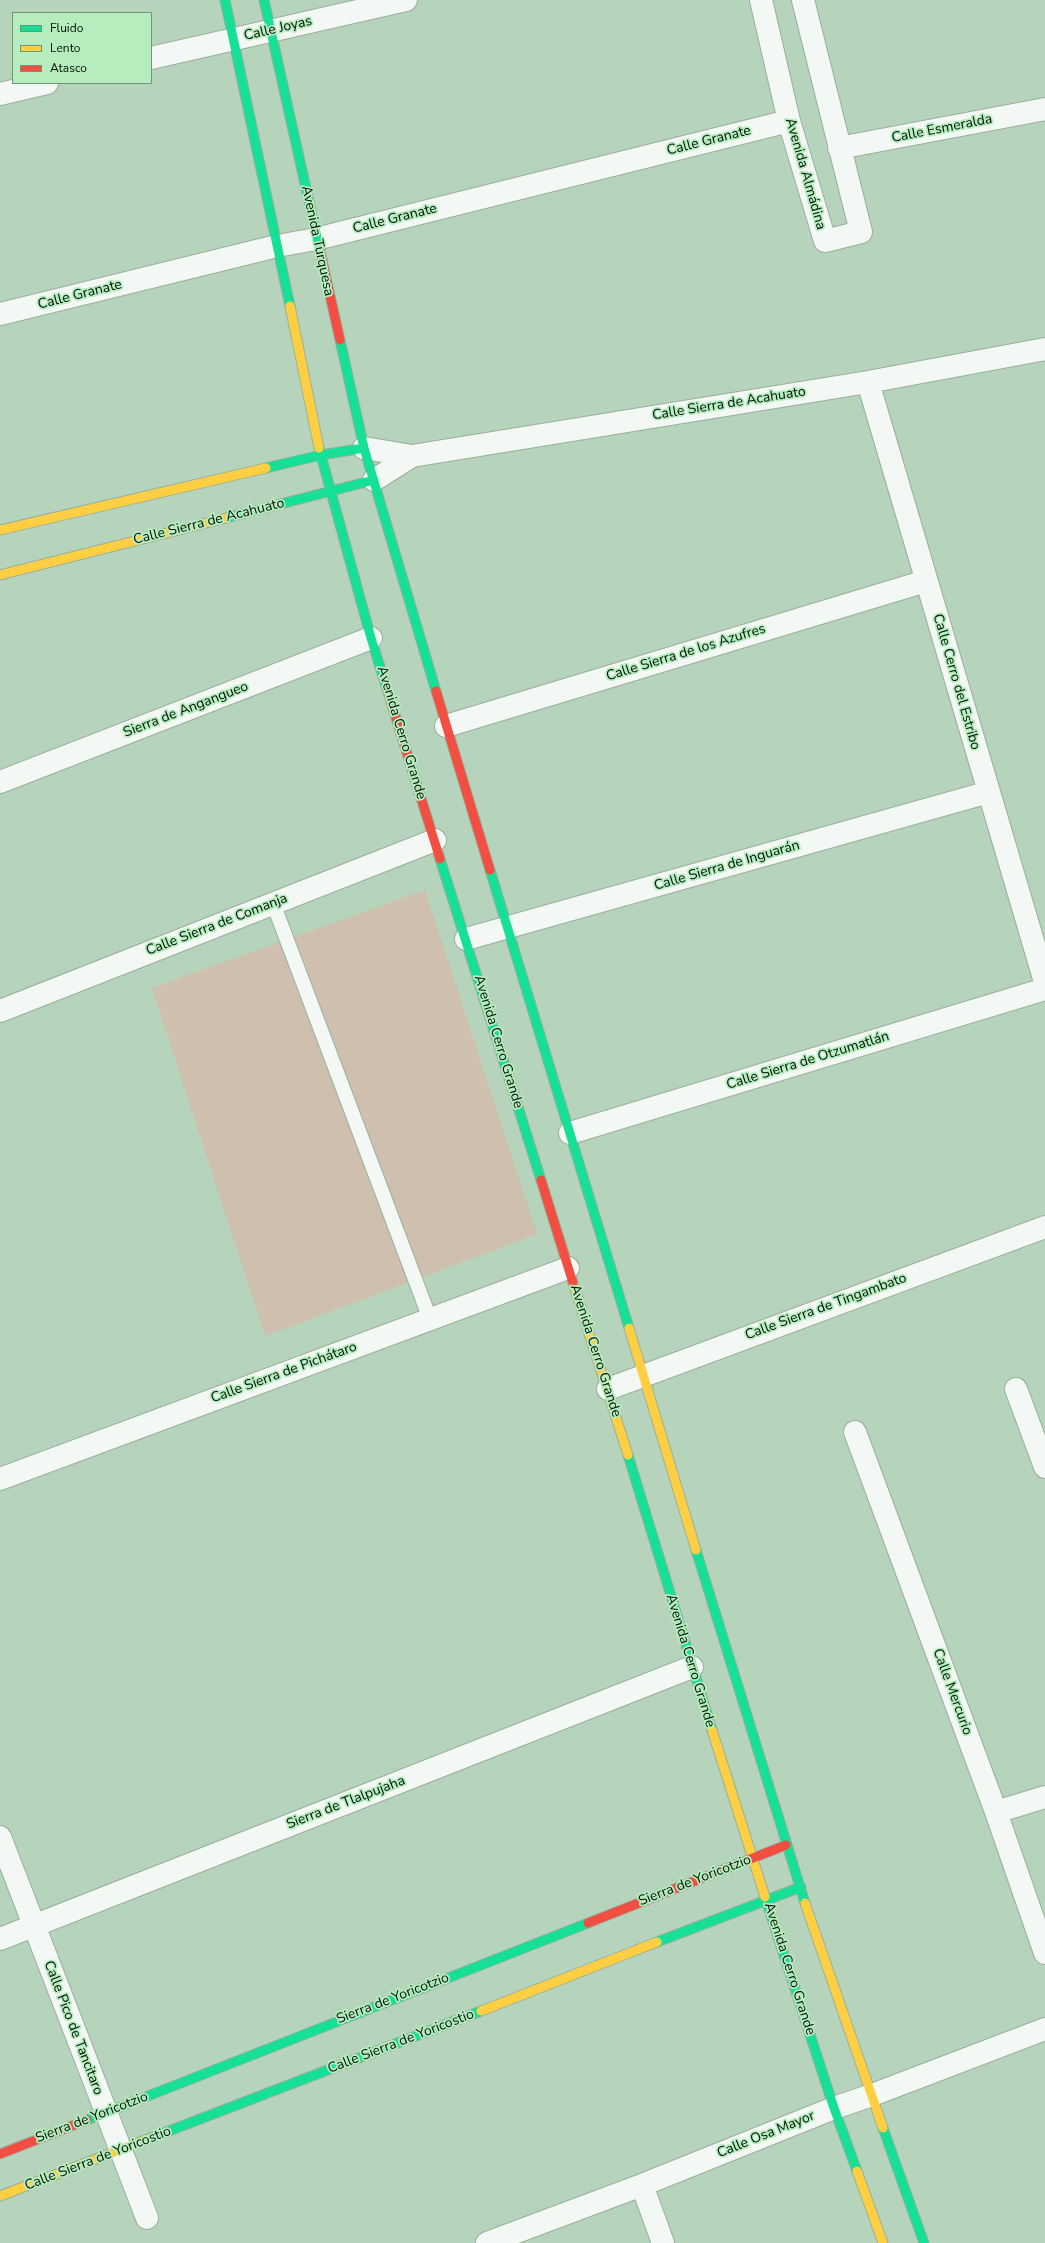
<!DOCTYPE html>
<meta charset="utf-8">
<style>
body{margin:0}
#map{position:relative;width:1045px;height:2243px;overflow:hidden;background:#b6d3bb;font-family:"Nunito Sans",sans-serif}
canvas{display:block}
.legend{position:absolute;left:12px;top:12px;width:140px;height:72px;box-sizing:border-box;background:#b6edbf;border:1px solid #6e9675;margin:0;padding:5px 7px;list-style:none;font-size:12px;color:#011305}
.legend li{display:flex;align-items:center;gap:8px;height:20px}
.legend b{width:20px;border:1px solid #6e9675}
</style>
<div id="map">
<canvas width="1045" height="2243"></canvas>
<ul class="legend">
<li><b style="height:5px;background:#16e098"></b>Fluido</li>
<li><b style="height:5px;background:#ffcf43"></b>Lento</li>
<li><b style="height:5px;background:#f24e42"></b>Atasco</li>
</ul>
</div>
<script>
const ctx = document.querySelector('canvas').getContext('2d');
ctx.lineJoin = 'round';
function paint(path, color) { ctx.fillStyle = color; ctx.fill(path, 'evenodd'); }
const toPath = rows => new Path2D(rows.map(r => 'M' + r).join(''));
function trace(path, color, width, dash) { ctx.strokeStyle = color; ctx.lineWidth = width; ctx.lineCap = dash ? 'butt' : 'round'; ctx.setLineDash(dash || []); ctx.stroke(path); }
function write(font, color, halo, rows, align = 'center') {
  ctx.font = font + ' "Nunito Sans",sans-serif'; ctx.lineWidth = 3.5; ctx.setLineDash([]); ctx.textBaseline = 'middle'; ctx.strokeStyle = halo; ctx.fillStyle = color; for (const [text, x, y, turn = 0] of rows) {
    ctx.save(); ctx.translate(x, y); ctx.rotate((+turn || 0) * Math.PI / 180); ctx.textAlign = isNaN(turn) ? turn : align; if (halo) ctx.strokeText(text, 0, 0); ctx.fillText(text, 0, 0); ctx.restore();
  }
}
paint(toPath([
 [425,890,537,1234,265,1336,152,988]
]), '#cfbfaf');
const lane = toPath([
 [273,903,430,1319]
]);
const street = toPath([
 [761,0,789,121,825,241,861,232,803,0],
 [151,58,406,0],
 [0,94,47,83],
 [839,148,1045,109],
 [0,314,277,246,316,239,789,121],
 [868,382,1045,982],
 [364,448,412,456,868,382,1045,349],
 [374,480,412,456],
 [446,726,926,581],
 [0,782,371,638],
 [466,939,989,792],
 [0,1011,435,840],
 [570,1133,1045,989],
 [608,1389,1045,1227],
 [1016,1389,1045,1467],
 [855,1432,996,1812,1045,1953],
 [0,1479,568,1268],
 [996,1812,1045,1797],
 [0,1837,147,2218],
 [0,1939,692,1667],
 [642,2185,663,2243],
 [487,2243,642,2185,834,2108,872,2095,1045,2029]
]);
const fast = toPath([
 [225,0,290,306],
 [264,0,320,251],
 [340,340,364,448,436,691],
 [319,448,371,638,387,689],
 [266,468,321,455,364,448],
 [226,518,374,480],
 [440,859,541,1180],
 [490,870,629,1328],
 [628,1455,712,1730],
 [696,1550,805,1903],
 [765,1897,834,2108,857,2171],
 [657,1942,801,1887],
 [87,2120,588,1923],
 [883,2128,924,2243],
 [148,2139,481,2011]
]);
const slow = toPath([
 [290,306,319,448],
 [0,530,266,468],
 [0,575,226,518],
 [573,1283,628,1455],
 [629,1328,696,1550],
 [712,1730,765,1897],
 [805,1903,883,2128],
 [481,2011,657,1942],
 [857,2171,883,2243],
 [0,2196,148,2139]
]);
const jam = toPath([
 [320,251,340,340],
 [387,689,440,859],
 [436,691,490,870],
 [541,1180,573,1283],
 [588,1923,786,1845],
 [0,2154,87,2120]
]);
trace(lane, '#99af9d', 16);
trace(street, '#99af9d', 24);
trace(fast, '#99af9d', 11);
trace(slow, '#99af9d', 11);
trace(jam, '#99af9d', 11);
trace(lane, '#f4f8f5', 14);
trace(street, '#f4f8f5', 22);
trace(fast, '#16e098', 9);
trace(slow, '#ffcf43', 9);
trace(jam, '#f24e42', 9);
write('14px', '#011305', '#b6edbf', [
 ["Calle Joyas",278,29,-13],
 ["Calle Esmeralda",942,129,-11],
 ["Calle Granate",709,141,-14],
 ["Avenida Almádina",805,174,74],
 ["Calle Granate",395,219,-14],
 ["Avenida Turquesa",317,241,78],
 ["Calle Granate",80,295,-14],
 ["Calle Sierra de Acahuato",729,404,-9],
 ["Calle Sierra de Acahuato",209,522,-14],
 ["Calle Sierra de los Azufres",686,653,-17],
 ["Calle Cerro del Estribo",956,682,74],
 ["Sierra de Angangueo",186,710,-21],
 ["Avenida Cerro Grande",401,733,73],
 ["Calle Sierra de Inguarán",727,866,-16],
 ["Calle Sierra de Comanja",217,925,-21],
 ["Avenida Cerro Grande",498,1042,73],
 ["Calle Sierra de Otzumatlán",808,1061,-17],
 ["Calle Sierra de Tingambato",826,1307,-20],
 ["Avenida Cerro Grande",595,1351,72],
 ["Calle Sierra de Pichátaro",284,1373,-20],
 ["Avenida Cerro Grande",690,1661,73],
 ["Calle Mercurio",952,1692,70],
 ["Sierra de Tlalpujaha",346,1803,-21],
 ["Sierra de Yoricotzio",695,1881,-21],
 ["Avenida Cerro Grande",789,1969,72],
 ["Sierra de Yoricotzio",393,1999,-21],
 ["Calle Pico de Tancitaro",73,2028,69],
 ["Calle Sierra de Yoricostio",401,2042,-21],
 ["Sierra de Yoricotzio",92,2118,-21],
 ["Calle Osa Mayor",766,2135,-22],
 ["Calle Sierra de Yoricostio",98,2159,-21]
]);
</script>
